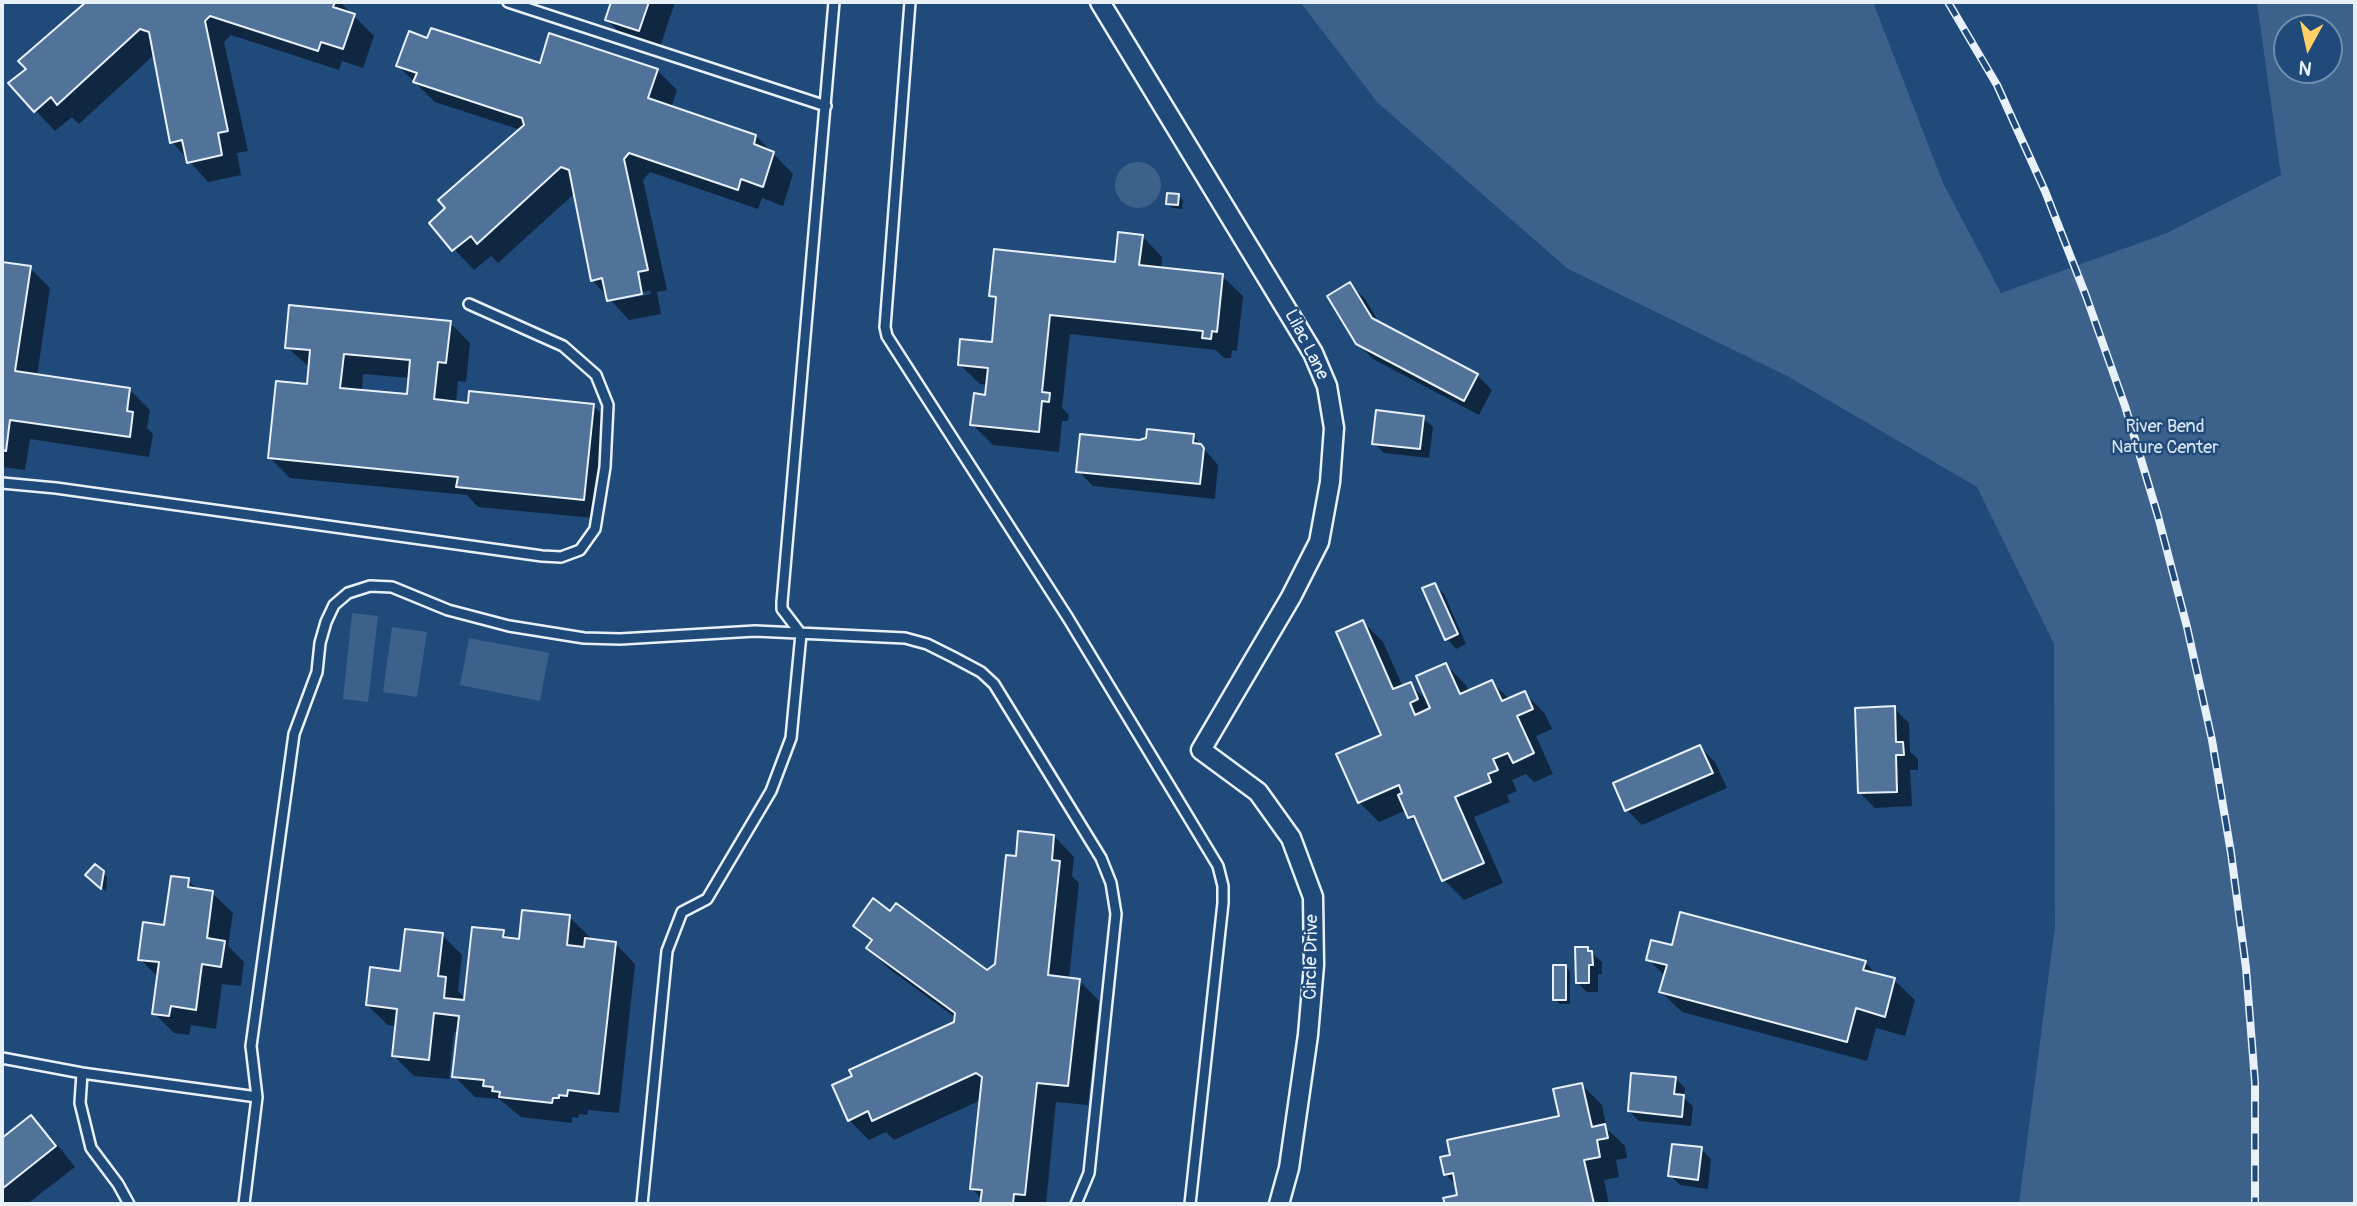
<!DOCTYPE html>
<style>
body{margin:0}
#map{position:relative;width:2357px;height:1206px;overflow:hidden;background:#1f4a7a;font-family:Pangolin,sans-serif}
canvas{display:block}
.frame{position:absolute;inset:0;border:4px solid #e8f1f8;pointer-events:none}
.north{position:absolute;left:2273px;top:14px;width:70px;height:70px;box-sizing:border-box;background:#1f4a7a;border:2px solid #6f8dac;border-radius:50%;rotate:188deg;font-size:19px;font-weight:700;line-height:28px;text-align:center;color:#e8f1f8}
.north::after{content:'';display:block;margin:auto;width:24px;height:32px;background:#ffd166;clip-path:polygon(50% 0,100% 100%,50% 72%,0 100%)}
</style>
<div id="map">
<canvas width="2357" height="1206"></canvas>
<div class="frame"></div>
<div class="north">N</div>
</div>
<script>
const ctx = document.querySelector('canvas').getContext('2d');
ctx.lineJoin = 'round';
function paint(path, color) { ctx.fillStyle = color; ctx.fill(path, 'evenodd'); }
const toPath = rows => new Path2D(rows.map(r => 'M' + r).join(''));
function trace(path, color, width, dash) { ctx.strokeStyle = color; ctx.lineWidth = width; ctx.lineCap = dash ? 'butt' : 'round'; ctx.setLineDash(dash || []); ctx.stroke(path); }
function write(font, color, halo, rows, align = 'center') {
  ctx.font = font + ' Pangolin,sans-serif'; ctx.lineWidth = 5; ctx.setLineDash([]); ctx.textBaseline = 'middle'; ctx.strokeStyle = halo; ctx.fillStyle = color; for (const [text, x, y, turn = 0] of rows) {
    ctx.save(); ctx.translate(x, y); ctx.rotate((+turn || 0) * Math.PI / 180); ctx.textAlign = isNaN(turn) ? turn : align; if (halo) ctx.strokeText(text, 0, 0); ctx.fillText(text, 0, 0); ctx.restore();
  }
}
paint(toPath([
 [1300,2,1873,2,1943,183,2001,293,2167,233,2281,175,2257,2,2355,2,2355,1204,2019,1204,2055,926,2054,644,1977,487,1787,376,1568,269,1378,103],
 [2287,28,2329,28,2329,70,2287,70],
 '1115 185a23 23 0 1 1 46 0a23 23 0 1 1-46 0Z',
 [352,613,378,616,368,702,343,699],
 [392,627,427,632,417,697,383,692],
 [469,638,549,653,540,701,460,685]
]), '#3c628c');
paint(toPath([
 [89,2,340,2,374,36,363,68,342,61,339,70,231,35,224,42,248,151,237,153,241,175,208,182,172,142,155,54,79,124,72,117,55,131,35,110,28,69,20,61],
 [613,2,675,2,659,50,627,40,607,20],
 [428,40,541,66,657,70,677,90,671,108,756,136,793,174,783,206,762,198,758,209,650,172,643,180,667,290,657,292,661,314,629,320,592,280,575,193,498,263,491,256,474,270,454,249,521,130,435,102,398,66],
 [650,291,651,294,621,300,618,297],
 [1178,195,1183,200,1182,209,1172,208,1168,203],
 [1142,236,1162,257,1161,269,1222,276,1243,296,1237,351,1232,350,1231,358,1224,358,1216,350,1070,334,1062,408,1069,415,1068,421,1062,421,1059,452,993,445,972,424,987,397,988,385,980,384,959,364,993,344,997,302,991,295,1116,264],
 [2,264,30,268,50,288,37,376,130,390,150,410,147,428,153,434,149,457,30,439,25,470,2,467],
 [1350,284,1365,299,1380,324,1477,375,1492,390,1479,415,1373,359,1357,343],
 [450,323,470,343,466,382,458,381,456,403,593,405,613,426,604,519,478,507,467,495,290,478,270,458,308,386,310,368,287,347],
 [363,374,410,378,408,396,362,392],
 [1423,418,1433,427,1429,458,1384,453,1374,443],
 [1193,436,1218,465,1215,499,1093,486,1078,471,1139,442],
 [1434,585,1444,594,1466,644,1456,649,1447,639],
 [1363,622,1383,642,1403,687,1410,684,1429,703,1446,665,1466,685,1469,692,1492,682,1510,700,1525,693,1545,714,1552,729,1536,736,1553,774,1534,782,1526,774,1512,780,1517,791,1507,795,1510,802,1474,817,1503,883,1464,900,1444,880,1422,829,1410,817,1407,810,1379,822,1359,802,1384,736],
 [1894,708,1909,723,1910,752,1918,759,1918,770,1910,770,1912,806,1875,808,1860,793],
 [1700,747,1715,762,1727,788,1642,825,1627,810,1615,784],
 [1054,836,1074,857,1072,876,1079,883,1069,979,1079,980,1099,1001,1088,1105,1056,1102,1046,1204,982,1204,982,1199,971,1188,981,1100,894,1140,886,1132,869,1140,849,1120,955,1023,956,1018,888,968,868,948,872,942,855,925,987,972,997,965,1017,858],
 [102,872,107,877,106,891,92,879],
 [188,880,199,891,212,893,233,913,228,946,244,962,241,986,222,984,216,1029,191,1025,189,1035,174,1033,154,1013,159,978,140,959,165,927],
 [569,917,590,937,589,940,615,943,635,964,619,1113,588,1110,587,1115,579,1114,578,1118,572,1117,572,1123,521,1117,499,1099,475,1097,454,1076,459,1033,454,1032,449,1079,414,1076,394,1056,397,1026,388,1025,367,1005,442,935,462,955,458,991,466,999,503,932,510,940,520,941],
 [1673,947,1865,962,1878,976,1894,980,1915,1000,1905,1036,1876,1028,1867,1061,1682,1012,1661,992,1665,976,1648,959],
 [1587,949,1602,962,1602,974,1598,974,1598,992,1587,992,1577,982],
 [1565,966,1570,971,1570,1004,1560,1004,1555,1000],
 [1675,1078,1685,1088,1684,1097,1693,1107,1691,1126,1639,1121,1629,1111],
 [1582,1085,1602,1105,1607,1129,1625,1146,1627,1158,1616,1160,1619,1177,1604,1180,1609,1204,1446,1204,1445,1199,1459,1196,1457,1186,1445,1174,1561,1118],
 [31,1117,51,1137,75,1167,27,1204,2,1204,2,1140],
 [1701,1149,1711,1159,1708,1189,1680,1185,1670,1175]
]), '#0007');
const building = toPath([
 [86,2,335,2,333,7,355,14,343,49,321,42,318,51,210,16,205,21,228,131,218,133,222,155,187,163,182,140,170,143,149,32,140,29,57,105,51,97,34,112,8,83,26,69,18,61,86,2],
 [611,2,649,2,639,31,605,20,611,2],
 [431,28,540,63,549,33,658,69,648,98,756,135,754,144,774,152,763,187,741,179,738,190,629,153,624,159,648,270,638,272,642,294,607,301,602,278,591,281,569,170,561,167,477,244,471,236,452,251,429,223,445,208,438,200,524,125,522,118,413,82,417,73,396,66,409,31,427,38,431,28],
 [1167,193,1179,194,1178,205,1166,204,1167,193],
 [1118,232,1143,235,1139,265,1223,274,1217,332,1212,331,1211,339,1202,338,1203,331,1050,315,1042,392,1050,393,1049,402,1042,401,1039,432,970,425,974,393,985,395,988,368,958,365,960,339,992,342,996,297,989,296,994,249,1115,262,1118,232],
 [2,262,31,266,15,371,130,388,127,411,133,412,130,437,10,420,6,451,2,450,2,262],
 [1350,282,1372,318,1478,374,1464,401,1356,344,1327,296,1350,282],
 [289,305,451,321,446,363,438,362,434,399,468,403,469,391,594,404,584,500,456,487,458,477,268,458,276,381,307,384,310,350,285,348,289,305],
 [344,354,410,360,407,394,340,388,344,354],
 [1376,410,1424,416,1420,449,1372,444,1376,410],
 [1147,429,1194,434,1193,443,1201,444,1204,448,1200,484,1076,472,1080,434,1139,440,1146,438,1147,429],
 [1435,583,1458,634,1445,640,1422,588,1435,583],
 [1363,620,1393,689,1411,682,1418,699,1410,703,1415,715,1430,708,1416,676,1446,663,1460,694,1492,680,1502,701,1525,691,1533,709,1517,716,1534,753,1513,763,1508,753,1493,759,1498,770,1488,774,1491,782,1455,797,1484,863,1442,881,1414,816,1408,818,1398,795,1402,793,1399,785,1358,803,1336,754,1381,735,1336,632,1363,620],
 [1895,706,1896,742,1903,742,1904,755,1896,755,1897,792,1858,793,1855,708,1895,706],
 [1700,745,1713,773,1625,811,1613,783,1700,745],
 [1018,831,1054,835,1052,860,1060,861,1048,975,1080,979,1068,1086,1037,1083,1025,1195,1014,1194,1013,1204,980,1204,982,1190,970,1189,982,1077,976,1073,872,1121,868,1111,848,1121,832,1085,852,1076,849,1070,954,1022,955,1013,866,948,872,940,853,926,873,898,890,911,896,903,987,970,995,964,1006,855,1016,856,1018,831],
 [95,864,104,871,101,889,85,875,95,864],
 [171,876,189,878,188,887,213,891,207,938,225,941,221,967,202,964,196,1010,171,1006,169,1016,152,1014,159,962,138,960,143,922,164,925,171,876],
 [522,910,570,915,567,945,584,947,585,938,616,942,599,1094,568,1090,567,1096,559,1095,559,1098,553,1098,552,1103,499,1097,500,1092,492,1091,493,1087,483,1086,484,1080,452,1077,459,1016,434,1013,429,1060,392,1056,397,1009,366,1005,370,967,400,971,405,929,443,933,438,976,446,977,444,998,464,1000,472,927,504,930,503,937,519,939,522,910],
 [1680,912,1866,961,1863,970,1895,978,1885,1017,1856,1008,1847,1042,1659,992,1667,965,1646,960,1651,940,1672,945,1680,912],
 [1575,947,1588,947,1588,951,1592,951,1593,965,1589,965,1589,983,1576,983,1575,947],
 [1553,965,1566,965,1566,1000,1553,1000,1553,965],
 [1631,1073,1676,1077,1674,1094,1684,1095,1682,1117,1628,1111,1631,1073],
 [1582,1083,1592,1127,1605,1124,1608,1138,1597,1140,1600,1157,1584,1160,1594,1204,1445,1204,1443,1198,1457,1195,1453,1173,1444,1175,1440,1157,1450,1155,1447,1140,1559,1116,1553,1089,1582,1083],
 [31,1115,56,1146,2,1189,2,1138,31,1115],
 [1672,1144,1702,1147,1698,1180,1668,1176,1672,1144]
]);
paint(building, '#517399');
trace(building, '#e8f1f8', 2);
const service = toPath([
 [508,2,826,106],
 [910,2,885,327,887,336,1068,618,1218,866,1223,886,1223,903,1190,1204],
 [2,483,56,488,542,556,561,557,580,550,595,529,605,467,608,405,596,375,563,346,469,304],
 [2,1058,82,1073,257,1097],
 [82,1073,80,1103,91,1148,118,1184,129,1204],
 [244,1204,257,1097,251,1046,294,734,317,672,320,643,326,622,334,605,348,593,370,586,392,587,448,610,509,626,584,638,620,639,755,631,905,638,927,644,953,657,981,672,994,684,1101,858,1111,883,1116,914,1089,1173,1076,1204],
 [642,1204,667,951,682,912,707,899,771,791,791,738,801,634,782,609,782,602,834,2]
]);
const minor = toPath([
 [1100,2,1313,353,1327,386,1334,428,1330,482,1319,542,1291,597,1201,750,1258,792,1291,838,1313,897,1314,965,1308,1035,1289,1168,1279,1204]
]);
trace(service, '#e8f1f8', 14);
trace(minor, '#e8f1f8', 23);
trace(service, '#1f4a7a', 9);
trace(minor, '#1f4a7a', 18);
const rail = toPath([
 [1948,2,1997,85,2045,191,2086,296,2125,406,2158,516,2187,627,2212,740,2231,853,2246,968,2255,1082,2255,1204]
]);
trace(rail, '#e8f1f8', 8);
trace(rail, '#1f4a7a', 5, [16]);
write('18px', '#e8f1f8', '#1f4a7a', [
 ["Lilac Lane",1306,345,63],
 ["Circle Drive",1312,957,-89]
]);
write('18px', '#d7e3ed', '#1f4a7a', [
 ["River Bend",2165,427],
 ["Nature Center",2165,448]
]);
</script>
